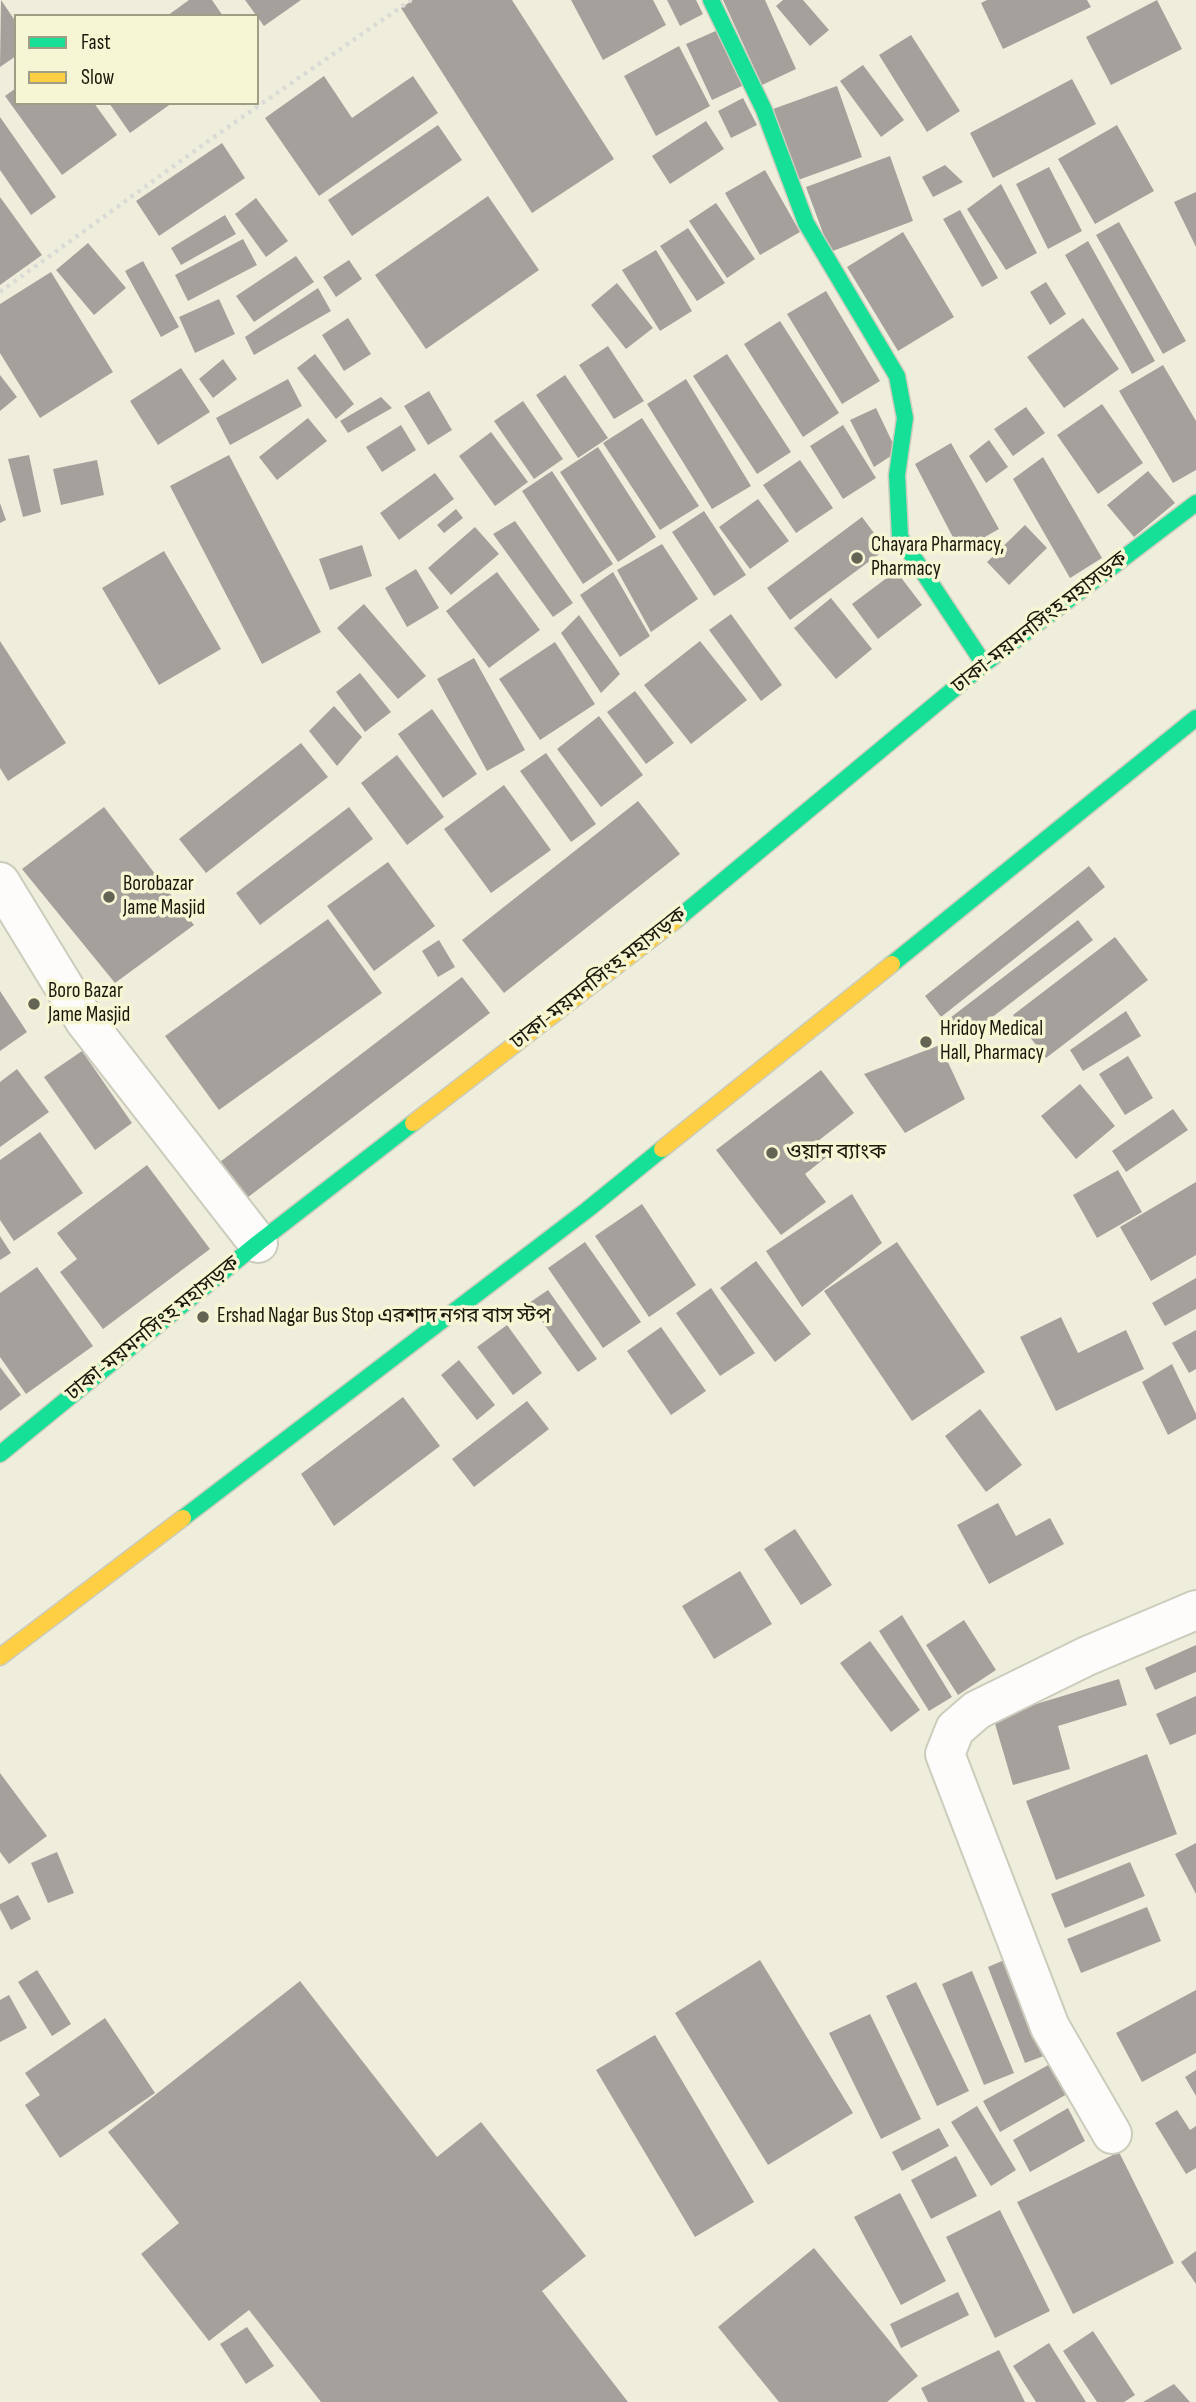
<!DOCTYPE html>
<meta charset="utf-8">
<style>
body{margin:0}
#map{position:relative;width:1196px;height:2402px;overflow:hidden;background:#efeedc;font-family:"Sofia Sans Condensed",sans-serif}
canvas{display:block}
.legend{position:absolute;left:14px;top:14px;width:245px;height:91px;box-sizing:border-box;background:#f7f6d4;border:2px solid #9e9e84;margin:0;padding:9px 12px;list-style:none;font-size:21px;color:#19190c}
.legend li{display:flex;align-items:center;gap:14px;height:35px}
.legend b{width:35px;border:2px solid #9e9e84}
</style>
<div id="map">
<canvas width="1196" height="2402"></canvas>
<ul class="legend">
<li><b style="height:9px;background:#16e098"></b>Fast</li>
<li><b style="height:9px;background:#ffcf43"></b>Slow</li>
</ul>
</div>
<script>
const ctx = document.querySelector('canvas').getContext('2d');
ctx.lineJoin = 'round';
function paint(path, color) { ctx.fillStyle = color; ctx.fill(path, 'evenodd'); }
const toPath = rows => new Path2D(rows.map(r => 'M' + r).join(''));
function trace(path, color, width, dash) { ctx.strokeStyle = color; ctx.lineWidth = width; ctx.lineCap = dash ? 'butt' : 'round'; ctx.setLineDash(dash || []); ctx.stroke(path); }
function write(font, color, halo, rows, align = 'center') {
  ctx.font = font + ' "Sofia Sans Condensed","Noto Sans Bengali",sans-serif'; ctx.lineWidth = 7; ctx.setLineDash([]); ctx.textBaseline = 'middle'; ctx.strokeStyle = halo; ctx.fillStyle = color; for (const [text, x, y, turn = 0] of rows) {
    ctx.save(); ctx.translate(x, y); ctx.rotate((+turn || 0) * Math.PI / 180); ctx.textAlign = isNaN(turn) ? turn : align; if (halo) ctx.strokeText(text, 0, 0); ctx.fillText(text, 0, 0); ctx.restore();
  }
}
paint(toPath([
 [1,0,16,22,16,56,0,67],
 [189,0,212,0,223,16,167,16],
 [245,0,301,0,264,26],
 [413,0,512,0,614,159,532,213,401,8],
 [571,0,653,0,666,25,603,60],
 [667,0,696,0,703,14,680,26],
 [723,0,765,0,796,69,762,85],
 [783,0,803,0,829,30,810,46,776,6],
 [987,0,1087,0,1091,7,1003,49,981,3],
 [1157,0,1182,49,1111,85,1086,37],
 [718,30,744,85,712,100,686,44],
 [911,35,960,111,927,132,879,55],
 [679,46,710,106,656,136,624,76],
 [863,65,904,120,881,137,840,81],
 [324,76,352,118,413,76,438,113,319,196,265,118],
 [1072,79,1096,124,993,178,970,133],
 [837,86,862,157,798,180,773,109],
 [16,88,16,103,94,103,117,135,62,175,5,96],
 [743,98,757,125,731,138,718,111],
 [109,103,172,103,130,133],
 [0,117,56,197,31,215,0,170],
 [706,121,724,149,670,184,652,156],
 [438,125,462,160,352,236,328,200],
 [1117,125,1154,191,1095,224,1058,159],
 [222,143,245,178,159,236,136,201],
 [890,156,913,221,830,252,806,187],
 [945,165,963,182,933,197,922,177],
 [1049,167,1082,231,1048,249,1016,184],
 [765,170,800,232,760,255,725,193],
 [1001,184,1037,253,1006,270,967,209],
 [1196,192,1196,247,1174,202],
 [488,196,539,270,426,349,375,275],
 [0,197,42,255,0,285],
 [256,198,288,241,266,257,235,214],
 [716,203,755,259,727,278,689,221],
 [960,210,998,278,982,287,943,219],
 [225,215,236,234,181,265,171,248],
 [1119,222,1186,341,1163,354,1096,235],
 [688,228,725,283,697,301,660,246],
 [903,232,954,317,898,351,847,267],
 [243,239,257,265,188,301,175,275],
 [1088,241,1155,361,1132,374,1065,255],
 [88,243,126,288,94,315,56,270],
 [656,250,692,311,660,331,622,270],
 [296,256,314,282,254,322,236,296],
 [349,260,362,279,336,297,323,277],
 [143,261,179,327,161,337,125,271],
 [51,272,113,372,40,418,0,353,0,304],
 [1046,282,1066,314,1050,325,1030,292],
 [617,283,653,328,626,349,591,305],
 [318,288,331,311,254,355,245,337],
 [826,291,880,381,842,404,787,314],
 [219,299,235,334,195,353,179,317],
 [348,318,371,354,344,371,322,335],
 [1083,318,1119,369,1064,408,1027,357],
 [780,321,839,413,803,437,744,344],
 [608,346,644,401,614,419,579,365],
 [315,354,354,404,336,419,297,368],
 [727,354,791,452,757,474,693,376],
 [223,359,237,379,213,398,199,379],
 [1163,365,1196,421,1196,470,1173,483,1119,391],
 [181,368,210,412,158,445,130,401],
 [0,375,17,397,0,411],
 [565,375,608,438,578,458,536,395],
 [288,379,302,406,230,445,216,418],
 [686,379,751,486,712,509,647,404],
 [429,391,452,430,428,445,404,406],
 [381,397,392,408,348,433,340,421],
 [523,401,563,459,534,479,494,421],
 [1102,404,1143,463,1098,494,1057,435],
 [1026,407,1045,433,1013,456,994,429],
 [876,408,897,452,874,467,850,420],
 [308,418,327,441,277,480,259,457],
 [642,418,699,506,660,530,603,443],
 [401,425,416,450,382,472,366,447],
 [843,425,876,478,843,499,810,446],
 [491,432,528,482,495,506,459,456],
 [989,440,1008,467,986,483,969,456],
 [951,443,999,529,960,551,915,464],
 [598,447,656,537,618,562,560,472],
 [29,455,41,512,23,517,8,459],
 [229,455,321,632,262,664,170,486],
 [1043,457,1102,558,1070,578,1013,479],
 [97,460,104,495,61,505,53,469],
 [800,460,833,508,796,533,763,485],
 [552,471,613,564,583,584,522,491],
 [1148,471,1175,503,1134,537,1107,505],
 [435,473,454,499,399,540,380,513],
 [758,499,789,541,750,569,719,527],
 [0,503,6,520,0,523],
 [456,509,463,518,444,533,437,525],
 [704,511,746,575,714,596,672,532],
 [862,517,886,549,790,620,767,588],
 [515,521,573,603,553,617,493,534],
 [1025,525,1047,548,1009,585,987,562],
 [475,527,499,554,451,595,428,568],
 [662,544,698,599,651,632,617,570],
 [362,545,372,576,330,590,319,559],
 [164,551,221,649,159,685,102,588],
 [416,569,439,608,407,627,385,588],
 [896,571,922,605,878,639,852,604],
 [497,572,540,630,489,668,446,611],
 [613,572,650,636,620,657,580,595],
 [831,598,872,649,836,679,794,628],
 [364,604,426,676,398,699,337,628],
 [731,614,782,685,761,701,709,630],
 [579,615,620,674,601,693,561,633],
 [0,641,66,743,8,781,0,768],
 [700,641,747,700,691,744,644,685],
 [555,642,595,704,540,740,499,679],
 [474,658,525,750,487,771,437,679],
 [360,673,391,712,365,732,336,692],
 [635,691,674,743,646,764,607,712],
 [334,706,362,737,337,766,309,731],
 [432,709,477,774,443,798,398,734],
 [599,716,643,775,601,807,557,749],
 [301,743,328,777,206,873,179,839],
 [546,753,596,824,571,842,520,771],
 [397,755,444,817,407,845,361,783],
 [504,785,551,850,491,893,444,829],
 [638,801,680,854,504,993,462,940],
 [104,807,194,925,115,983,22,869],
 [349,807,373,839,260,925,236,893],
 [388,862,435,926,374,971,327,906],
 [1089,866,1105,887,941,1017,925,996],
 [328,919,382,993,219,1110,165,1036],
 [1078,920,1093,940,965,1038,950,1018],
 [1115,937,1148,980,1046,1058,1013,1015],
 [439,940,455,967,438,977,422,951],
 [462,977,490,1013,243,1201,216,1165],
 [0,991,27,1032,0,1051],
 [1126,1011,1141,1036,1083,1071,1070,1050],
 [940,1045,965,1099,905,1133,864,1074],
 [82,1051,132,1123,95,1150,44,1077],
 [1128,1056,1153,1098,1125,1115,1099,1074],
 [17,1069,49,1112,0,1147,0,1082],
 [821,1070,854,1113,818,1141,829,1155,805,1174,826,1202,781,1235,716,1150],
 [1080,1084,1115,1126,1076,1159,1041,1116],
 [1173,1109,1188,1130,1126,1172,1112,1151],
 [40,1132,83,1193,14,1241,0,1220,0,1160],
 [147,1165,210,1249,103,1329,60,1272,77,1259,57,1233],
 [1118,1170,1142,1212,1097,1238,1073,1195],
 [1196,1182,1196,1255,1151,1281,1120,1227],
 [852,1194,882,1243,802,1307,766,1251],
 [642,1204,696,1285,649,1317,595,1236],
 [0,1236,11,1253,0,1260],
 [585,1242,641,1322,603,1348,548,1268],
 [897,1242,985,1372,912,1421,824,1291],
 [756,1261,811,1334,775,1362,720,1288],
 [37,1267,93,1346,26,1394,0,1357,0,1293],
 [1196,1278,1196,1309,1165,1326,1152,1303],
 [711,1288,755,1353,720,1376,676,1313],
 [548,1290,597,1359,578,1372,529,1303],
 [1061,1317,1078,1353,1126,1330,1144,1369,1056,1411,1020,1337],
 [507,1325,542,1373,513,1395,477,1347],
 [661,1327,706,1391,671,1415,627,1351],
 [1196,1330,1196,1369,1189,1373,1172,1343],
 [459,1360,495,1405,477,1420,441,1375],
 [1172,1364,1196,1414,1196,1419,1168,1435,1142,1382],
 [0,1367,21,1395,0,1411],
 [403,1397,440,1446,334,1526,301,1474],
 [527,1401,549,1429,474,1487,452,1459],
 [980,1409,1022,1465,986,1492,945,1436],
 [998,1503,1016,1536,1050,1518,1064,1544,989,1584,957,1525],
 [795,1529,832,1585,801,1605,764,1549],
 [740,1571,772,1624,714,1659,682,1606],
 [902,1615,952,1697,929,1711,879,1631],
 [964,1620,996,1670,958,1695,926,1645],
 [870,1641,920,1710,891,1732,840,1663],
 [1196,1645,1196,1672,1155,1690,1145,1668],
 [1119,1679,1127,1705,1058,1726,1070,1769,1013,1785,993,1717],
 [1196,1696,1196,1734,1170,1745,1156,1714],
 [1147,1754,1177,1834,1056,1880,1026,1801],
 [0,1773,47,1836,9,1864,0,1852],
 [1196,1843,1196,1894,1175,1854],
 [57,1852,74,1893,48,1903,31,1863],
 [1130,1862,1145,1896,1065,1928,1051,1894],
 [18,1895,31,1919,11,1930,0,1909,0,1904],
 [1147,1907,1161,1941,1081,1973,1067,1939],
 [1011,1957,1049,2054,1025,2063,988,1967],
 [760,1960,853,2113,768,2165,675,2013],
 [37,1970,71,2024,52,2036,18,1982],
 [972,1971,1014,2073,984,2085,942,1984],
 [300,1981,437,2157,481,2122,586,2256,542,2291,628,2402,321,2402,249,2310,209,2341,141,2254,179,2223,108,2132],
 [916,1982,969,2091,937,2106,886,1996],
 [1196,1990,1196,2053,1142,2082,1116,2033],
 [9,1995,27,2028,0,2042,0,2000],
 [870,2014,921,2119,881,2139,829,2033],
 [105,2018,155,2093,60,2158,25,2105,40,2095,25,2073],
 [655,2035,754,2202,695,2237,596,2070],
 [1052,2063,1069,2093,1000,2132,983,2101],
 [1196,2070,1196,2096,1185,2077],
 [977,2106,1016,2170,991,2186,951,2122],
 [1068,2108,1085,2141,1030,2172,1013,2140],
 [1177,2110,1190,2130,1196,2126,1196,2168,1186,2174,1155,2123],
 [939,2128,949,2146,902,2171,892,2152],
 [1119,2152,1174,2263,1073,2314,1017,2202],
 [956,2156,977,2196,931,2219,911,2180],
 [900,2193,946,2281,901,2305,854,2217],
 [1000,2210,1050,2311,995,2338,946,2237],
 [814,2248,918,2376,887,2402,779,2402,718,2327],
 [1196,2251,1196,2284,1181,2262],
 [958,2292,969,2315,901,2348,890,2324],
 [247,2327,274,2366,246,2384,220,2344],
 [1093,2331,1135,2395,1124,2402,1097,2402,1063,2351],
 [1049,2343,1086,2402,1036,2402,1013,2366],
 [999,2350,1025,2402,928,2402,921,2388],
 [1174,2384,1190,2402,1143,2402]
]), '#a6a09c');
const street = toPath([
 [0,882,85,1021,258,1243],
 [1112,2134,1050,2027,945,1754,955,1729,977,1710,1087,1656,1196,1610]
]);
const fast = toPath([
 [711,0,764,110,806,223,897,376,905,418,897,475,900,537,984,664],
 [676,920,984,664,1196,503],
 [892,964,1196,718],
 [0,1454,258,1243,413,1123],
 [183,1518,587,1210,662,1149]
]);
const slow = toPath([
 [413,1123,676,920],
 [662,1149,892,964],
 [0,1657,183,1518]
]);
trace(street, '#ccccbd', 42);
trace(fast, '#ccccbd', 19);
trace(slow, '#ccccbd', 19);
trace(toPath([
 [0,292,211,139,411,0]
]), '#dbdad5', 4.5, [3.5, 5]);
trace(street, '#fdfcfa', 38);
trace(fast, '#16e098', 16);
trace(slow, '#ffcf43', 16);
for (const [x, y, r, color] of [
 [857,558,7,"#646455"],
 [109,897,7,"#646455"],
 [34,1004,7,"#646455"],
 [926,1042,7,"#646455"],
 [772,1153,7,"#646455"],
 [203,1317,7,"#646455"]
]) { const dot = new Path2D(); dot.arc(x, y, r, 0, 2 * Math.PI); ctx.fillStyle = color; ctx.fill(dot); trace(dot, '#f7f6d4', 2.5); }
write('21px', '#19190c', '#f7f6d4', [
 ["Chayara Pharmacy,",871,546],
 ["Pharmacy",871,570],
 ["Borobazar",123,885],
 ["Jame Masjid",123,909],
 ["Boro Bazar",48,992],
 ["Jame Masjid",48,1016],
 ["Hridoy Medical",940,1030],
 ["Hall, Pharmacy",940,1054],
 ["ওয়ান ব্যাংক",786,1153],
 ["Ershad Nagar Bus Stop এরশাদ নগর বাস স্টপ",217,1317]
], 'left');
write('21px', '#19190c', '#f7f6d4', [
 ["ঢাকা-ময়মনসিংহ মহাসড়ক",1040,623,-38],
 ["ঢাকা-ময়মনসিংহ মহাসড়ক",599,979,-38],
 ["ঢাকা-ময়মনসিংহ মহাসড়ক",153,1329,-39]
]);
</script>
